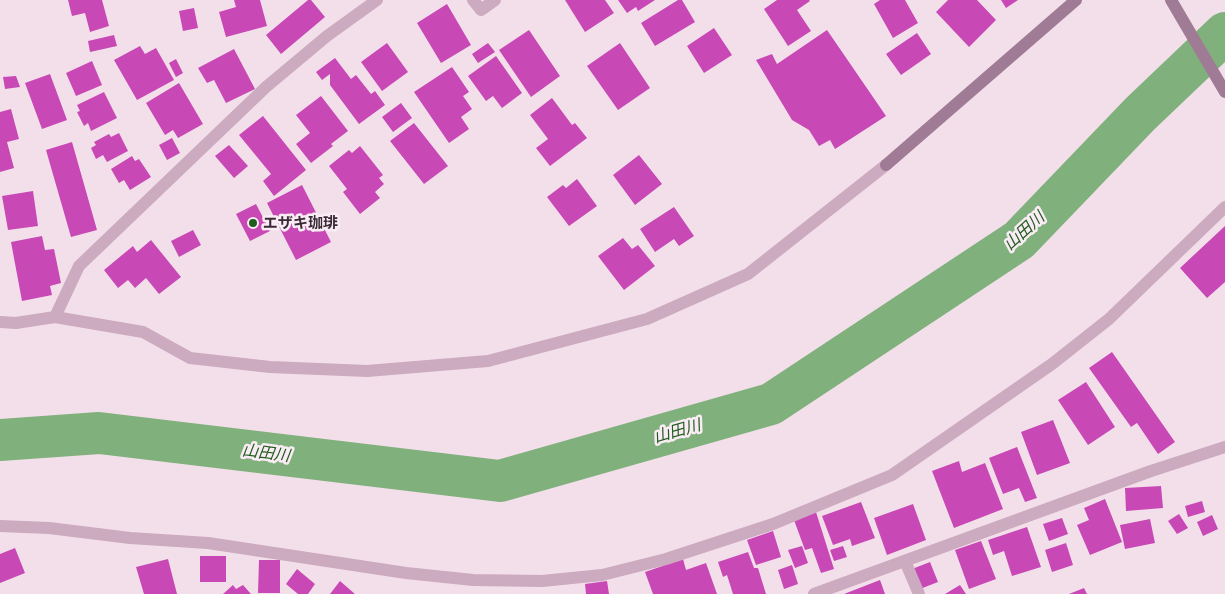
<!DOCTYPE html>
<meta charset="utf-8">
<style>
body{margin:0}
canvas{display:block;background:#f3dfea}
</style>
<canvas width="1225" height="594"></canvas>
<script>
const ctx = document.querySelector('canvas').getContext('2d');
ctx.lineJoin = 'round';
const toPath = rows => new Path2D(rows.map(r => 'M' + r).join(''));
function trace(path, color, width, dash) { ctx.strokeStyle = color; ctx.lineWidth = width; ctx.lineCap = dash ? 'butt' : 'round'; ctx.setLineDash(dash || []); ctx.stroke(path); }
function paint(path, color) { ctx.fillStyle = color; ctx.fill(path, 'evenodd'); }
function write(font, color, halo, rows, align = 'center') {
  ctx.font = font + ' Ubuntu,"Noto Sans JP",sans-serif'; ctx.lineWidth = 5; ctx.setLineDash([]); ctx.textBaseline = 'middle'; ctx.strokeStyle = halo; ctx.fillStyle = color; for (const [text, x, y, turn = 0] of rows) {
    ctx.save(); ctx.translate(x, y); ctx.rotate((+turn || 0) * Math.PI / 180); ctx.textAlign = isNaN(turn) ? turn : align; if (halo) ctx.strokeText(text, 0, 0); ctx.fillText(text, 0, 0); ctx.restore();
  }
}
trace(toPath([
 [0,440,99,433,500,481,771,404,1019,240,1140,114,1225,33]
]), '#80b17d', 42);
paint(toPath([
 [68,0,102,0,109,26,90,32,85,13,72,16],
 [234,0,260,0,267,26,226,37,219,12,236,7],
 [308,0,311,0,325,17,281,54,266,35],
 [565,0,605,0,614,13,585,32],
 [618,0,655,0,638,11,636,7,627,13],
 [678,0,682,0,695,22,655,46,641,23],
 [777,0,809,0,810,1,797,10,811,31,788,46,764,9],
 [880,0,905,0,918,23,893,38,874,4],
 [948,0,977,0,996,20,969,47,936,12],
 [1001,0,1018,0,1006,8],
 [447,4,471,45,441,63,417,23],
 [194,8,198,28,183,31,179,11],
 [714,28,732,55,704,73,687,46],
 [529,30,560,76,531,97,499,50],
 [827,30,886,116,835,149,830,140,819,146,809,130,792,120,756,60,772,54,777,64],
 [917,33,931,54,901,75,886,54],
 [114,35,117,46,90,52,88,41],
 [387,43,408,72,382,91,361,62],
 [488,43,495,52,478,63,472,54],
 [620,43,650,88,618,110,587,66],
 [140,46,145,54,156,48,174,80,137,100,114,60],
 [234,49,255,89,226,103,214,80,207,83,198,68],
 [496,56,522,93,502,108,493,96,486,101,468,76],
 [335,58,351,79,356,75,371,94,375,91,385,105,359,124,330,85,330,74,322,80,316,72],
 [176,59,183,73,176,77,169,63],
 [92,61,102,85,76,96,66,73],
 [452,67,469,92,463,96,472,109,461,117,469,129,449,143,414,92],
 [50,74,67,120,42,129,25,83],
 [16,76,20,87,5,89,3,77],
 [179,83,203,124,178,138,173,130,165,135,146,103],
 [104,92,117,118,91,131,88,123,84,126,77,112,80,111,77,105],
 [321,96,348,131,331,144,333,146,311,163,296,144,310,133,296,115],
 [552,98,572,125,575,123,587,138,550,166,536,148,548,139,530,115],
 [401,103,412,118,393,132,382,117],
 [11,109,19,139,7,142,14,168,0,172,0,112],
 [263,116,306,170,274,196,263,181,271,174,239,135],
 [414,123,448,166,424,184,390,141],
 [119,133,128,151,107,162,103,155,96,159,91,148,96,145,94,142,109,134,111,137],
 [172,138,180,153,167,160,159,145],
 [72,142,97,230,71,237,46,150],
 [229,145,248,166,234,178,215,156],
 [360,146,383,175,379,178,384,184,375,192,380,198,360,214,343,192,347,189,329,166,349,150,352,153],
 [639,155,662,184,635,205,613,175],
 [132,156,135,161,139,159,151,177,130,190,124,180,119,183,111,169],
 [577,179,597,206,569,226,547,197,563,185,566,188],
 [302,185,331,242,296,260,267,203],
 [33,191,38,226,8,230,2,196],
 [256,204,270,231,250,241,236,214],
 [674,207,694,236,679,246,674,239,655,252,640,229],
 [1225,226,1225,282,1207,298,1180,268],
 [193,230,201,245,179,257,171,241],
 [42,236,45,250,54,249,61,283,50,286,52,295,22,301,11,242],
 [623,238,632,249,638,245,655,266,624,290,598,256],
 [151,240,181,277,159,294,146,278,135,288,128,280,118,288,104,270,133,246,137,252],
 [1112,352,1175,442,1158,454,1137,423,1131,427,1089,368],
 [1086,382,1115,427,1088,445,1058,400],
 [1053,420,1070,463,1037,475,1021,432],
 [1017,447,1037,498,1025,502,1019,488,1003,494,989,458],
 [959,461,962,472,985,463,1003,509,954,528,932,471],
 [1161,486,1163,508,1126,511,1125,488],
 [1105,499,1122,542,1090,555,1077,525,1089,520,1084,508],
 [1202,501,1205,512,1188,517,1185,506],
 [861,502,875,538,852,546,850,539,833,545,822,516],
 [913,504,926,540,887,555,874,518],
 [816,512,834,569,821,573,812,548,805,550,794,520],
 [1179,514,1188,528,1177,534,1168,521],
 [1212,515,1218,529,1203,536,1197,522],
 [1062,518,1068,534,1049,541,1043,524],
 [1150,519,1155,543,1125,549,1120,525],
 [1027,527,1041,567,1012,576,1004,551,993,555,988,540],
 [773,531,781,557,756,565,747,540],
 [981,541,996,579,969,589,955,550],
 [1066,543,1073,565,1052,572,1045,550],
 [802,546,808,563,795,568,788,550],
 [843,546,847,557,834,561,830,550],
 [15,548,25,573,0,583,0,554],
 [748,552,754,568,758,568,766,594,733,594,727,575,723,577,718,562],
 [200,556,226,556,226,582,200,582],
 [168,559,177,594,144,594,136,567],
 [683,559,686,570,706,563,717,594,653,594,645,572],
 [259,560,280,560,280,593,258,593],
 [930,562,938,582,920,589,912,569],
 [792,565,798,584,784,589,778,570],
 [297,569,315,584,308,594,298,594,286,584],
 [880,580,885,594,844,594],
 [340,581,355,594,330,594],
 [607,581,609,594,586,594,585,584],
 [233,585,236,589,243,585,251,594,223,594],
 [960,585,966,594,945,594],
 [1084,588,1087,594,1069,594]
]), '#c848b5');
trace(toPath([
 [473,0,481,10,495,0],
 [55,317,79,266,266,87,327,36,377,0],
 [0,322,16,323,55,317,143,332,190,358,270,367,367,371,488,361,647,319,748,274,886,165],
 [0,526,49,528,130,538,208,543,406,573,473,580,542,581,602,575,666,559,773,524,892,475,1052,364,1109,319,1225,207],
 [905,561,919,594],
 [814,594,1151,471,1225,447]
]), '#ccaac0', 12);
trace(toPath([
 [1171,0,1225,92],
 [886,165,1076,0]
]), '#a07b96', 12);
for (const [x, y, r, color] of [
 [253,223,5,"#205c1e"]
]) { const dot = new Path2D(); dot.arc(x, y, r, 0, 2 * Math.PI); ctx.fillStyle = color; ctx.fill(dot); trace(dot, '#faecf4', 2); }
write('bold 15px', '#392a36', '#faecf4', [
 ["エザキ珈琲",263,223]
], 'left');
write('italic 16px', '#205c1e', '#faecf4', [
 ["山田川",1024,231,-42],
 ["山田川",677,431,-16],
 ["山田川",266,453,7]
]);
</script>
